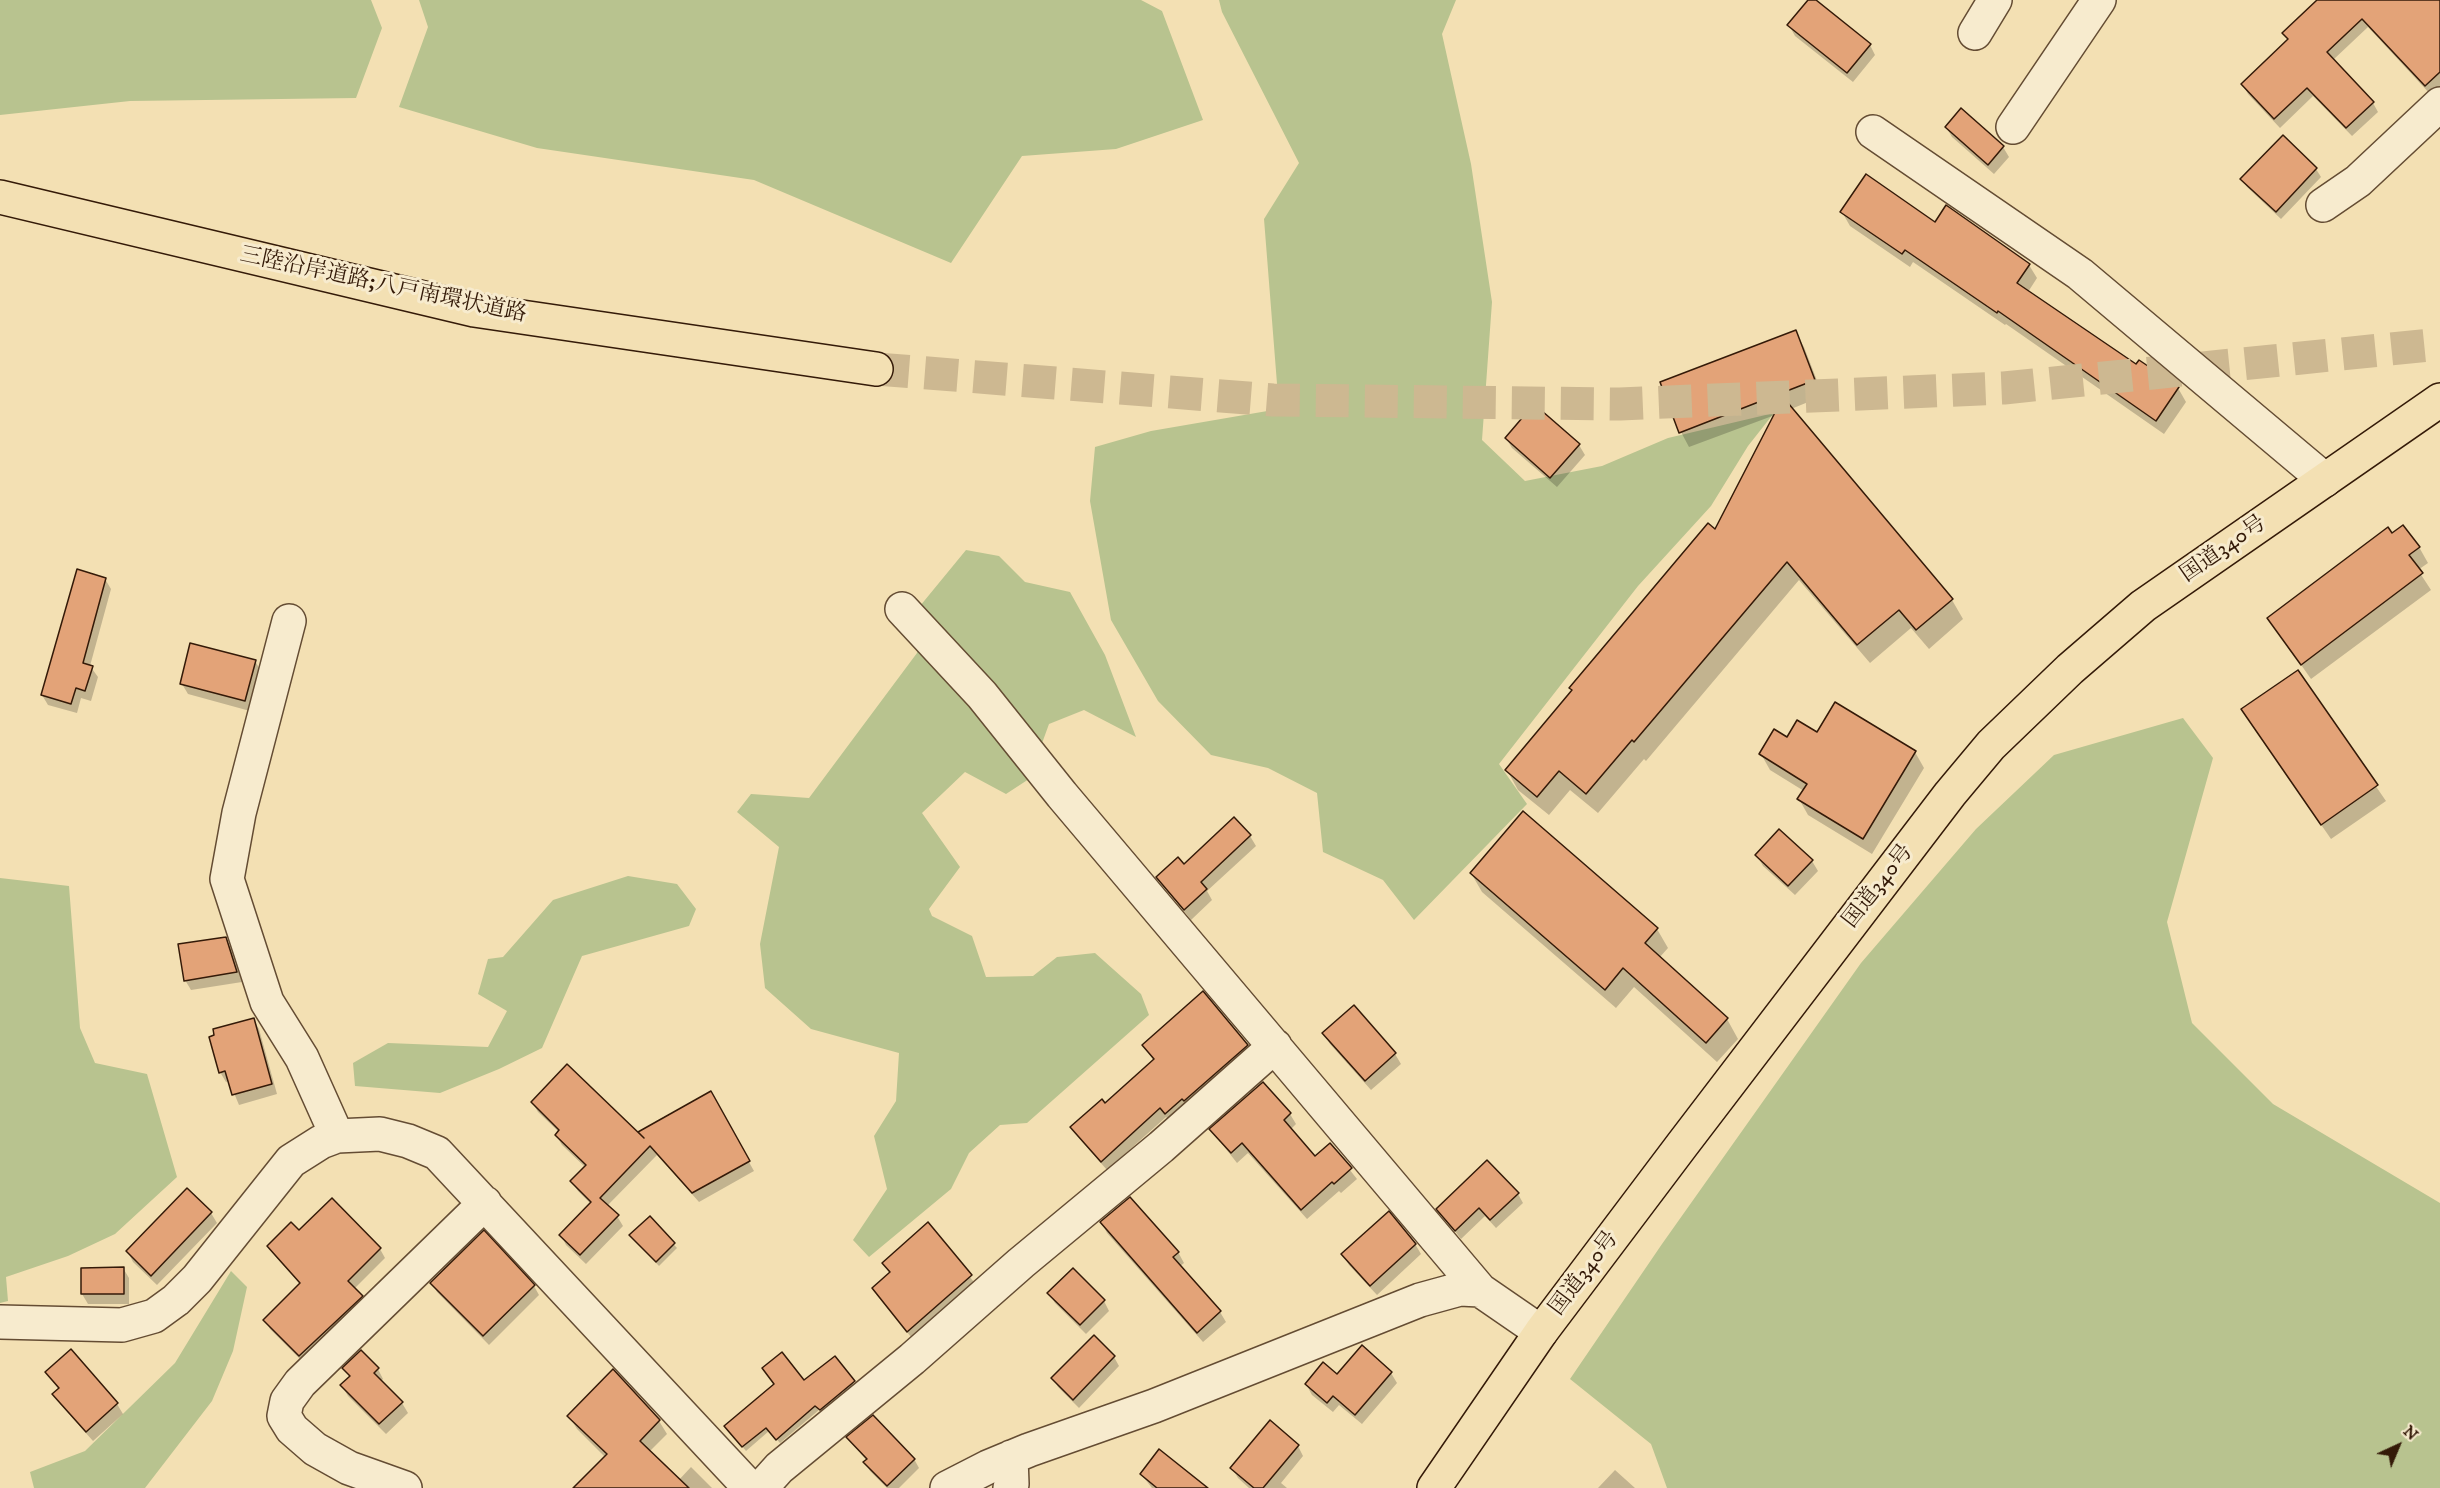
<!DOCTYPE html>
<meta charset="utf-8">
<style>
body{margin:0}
#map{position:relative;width:2440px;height:1488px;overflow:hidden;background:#f3e0b3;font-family:"IM FELL DW Pica",serif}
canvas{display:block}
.north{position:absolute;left:2368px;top:1416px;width:60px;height:60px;-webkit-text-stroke:4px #f7ebce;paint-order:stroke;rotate:44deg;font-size:16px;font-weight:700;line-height:24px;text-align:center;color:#341a08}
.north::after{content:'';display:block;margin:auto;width:21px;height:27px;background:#341a08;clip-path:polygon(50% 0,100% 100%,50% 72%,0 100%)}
</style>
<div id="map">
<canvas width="2440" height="1488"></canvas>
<div class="north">N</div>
</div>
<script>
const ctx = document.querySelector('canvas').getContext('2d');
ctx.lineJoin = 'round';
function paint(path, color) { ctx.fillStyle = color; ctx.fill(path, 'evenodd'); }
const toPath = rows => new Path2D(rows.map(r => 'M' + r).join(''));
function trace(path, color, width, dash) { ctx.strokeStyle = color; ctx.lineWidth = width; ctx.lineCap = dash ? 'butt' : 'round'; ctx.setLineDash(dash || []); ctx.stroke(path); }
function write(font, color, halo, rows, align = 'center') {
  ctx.font = font + ' "IM FELL DW Pica","Noto Serif JP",serif'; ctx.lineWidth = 6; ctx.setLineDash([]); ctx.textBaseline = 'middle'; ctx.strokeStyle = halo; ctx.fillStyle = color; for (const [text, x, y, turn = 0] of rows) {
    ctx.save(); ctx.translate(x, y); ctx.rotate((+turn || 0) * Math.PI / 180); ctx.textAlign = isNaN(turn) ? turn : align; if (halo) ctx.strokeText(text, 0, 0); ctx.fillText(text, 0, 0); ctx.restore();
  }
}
paint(toPath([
 [0,0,371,0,382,28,356,98,130,101,0,115],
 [419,0,1141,0,1162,11,1203,120,1116,149,1022,156,951,263,754,180,537,148,399,107,428,27],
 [1219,0,1456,0,1442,34,1471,164,1492,302,1482,440,1525,481,1602,466,1668,438,1774,413,1748,446,1711,506,1638,586,1499,764,1527,804,1414,920,1383,880,1323,852,1317,793,1268,768,1211,755,1158,701,1111,620,1090,501,1095,447,1151,431,1279,409,1264,219,1299,163,1222,12],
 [966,550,999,556,1025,582,1070,592,1105,655,1136,737,1084,710,1049,724,1029,779,1006,794,965,772,922,813,960,867,929,909,932,916,972,936,986,977,1033,976,1057,957,1095,953,1141,994,1149,1015,1027,1123,1000,1125,969,1153,951,1189,869,1257,853,1240,887,1189,874,1136,896,1101,899,1053,811,1029,765,988,760,944,779,847,737,812,751,794,809,798,917,653,920,606],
 [2183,718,2213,758,2167,922,2192,1023,2273,1104,2440,1203,2440,1488,1667,1488,1651,1444,1570,1379,1662,1244,1861,963,1976,829,2054,755],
 [628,876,677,884,696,909,689,926,582,956,542,1048,499,1069,440,1093,355,1086,353,1063,388,1043,488,1047,507,1011,478,994,488,959,503,957,553,900],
 [0,878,69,886,80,1028,95,1063,147,1074,177,1177,115,1234,68,1256,6,1277,8,1301,0,1303],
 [231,1271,247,1287,233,1351,212,1401,145,1488,34,1488,30,1472,85,1451,175,1363]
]), '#b8c38f');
paint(toPath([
 [1809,0,1814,0,1870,45,1875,55,1853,82,1795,36,1789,25],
 [2319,0,2440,0,2440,86,2431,95,2368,27,2333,60,2373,103,2378,112,2352,136,2313,96,2280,128,2248,94,2243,85,2289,41,2284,33],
 [1946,127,2003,147,2009,157,1994,174,1952,137],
 [2316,169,2321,177,2281,219,2247,187,2242,180],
 [1842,212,2029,265,2037,278,2028,292,2137,366,2178,388,2186,402,2164,434,2006,324,2005,325,1913,262,1910,267,1850,226],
 [1795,332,1804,347,1823,396,1791,409,1952,600,1963,619,1929,649,1911,628,1870,663,1799,580,1646,761,1644,759,1598,813,1570,790,1549,815,1518,790,1507,770,1716,532,1775,415,1689,447,1681,432],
 [1506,438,1579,445,1585,455,1557,487,1512,448],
 [2392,535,2419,547,2428,563,2418,570,2431,590,2311,679,2269,619],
 [105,579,111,589,90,666,98,677,91,701,81,698,77,713,48,705,42,695],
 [255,661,261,671,250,711,188,694,182,684],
 [2297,672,2386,801,2331,839,2252,725],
 [1817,734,1915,752,1924,768,1872,854,1808,815,1799,799,1804,791,1770,770,1761,754,1788,739],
 [1250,836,1256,846,1207,891,1212,900,1191,920,1158,878],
 [1757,855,1812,861,1818,871,1795,895,1763,866],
 [1471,873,1657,929,1668,948,1659,958,1727,1019,1738,1039,1717,1062,1634,987,1616,1008,1482,892],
 [225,938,231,948,242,982,191,990,185,980],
 [1354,1007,1395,1054,1401,1064,1371,1090,1330,1044,1324,1034],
 [253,1019,259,1029,277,1094,239,1105,229,1081,226,1082,220,1072],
 [1144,1046,1247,1046,1253,1055,1172,1123,1166,1117,1107,1170,1078,1137,1072,1128,1105,1105,1154,1061],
 [1263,1084,1290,1114,1296,1124,1290,1130,1315,1158,1330,1145,1357,1179,1341,1193,1339,1191,1307,1219,1248,1153,1237,1163,1211,1130],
 [710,1093,754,1171,699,1202,657,1155,607,1206,617,1216,623,1226,586,1264,566,1245,561,1235,591,1204,578,1191,572,1182,586,1168,562,1145,556,1135,559,1132,538,1112,532,1102,644,1140,640,1132],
 [1487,1162,1518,1194,1523,1203,1496,1228,1485,1216,1461,1239,1438,1209],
 [187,1190,211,1213,217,1223,157,1285,133,1262,128,1252],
 [649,1218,677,1248,659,1266,634,1240],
 [1102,1223,1178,1252,1184,1263,1179,1267,1220,1312,1226,1322,1203,1342,1107,1233],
 [928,1224,977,1286,914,1341,874,1289,890,1274,883,1263],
 [299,1232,380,1249,385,1258,354,1289,367,1306,305,1364,270,1329,265,1320,300,1284,275,1256,269,1247],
 [1415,1244,1421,1254,1377,1295,1349,1265,1343,1255],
 [123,1268,129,1278,129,1304,88,1304,82,1294],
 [432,1283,534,1286,539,1295,489,1345,437,1292],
 [1049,1293,1104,1301,1109,1311,1086,1334,1055,1303],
 [71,1351,117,1404,123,1414,93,1441,60,1404,54,1394,59,1390,47,1372],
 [1114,1357,1119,1366,1079,1408,1058,1387,1053,1378],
 [835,1358,856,1387,823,1414,819,1410,780,1443,769,1431,746,1451,729,1431,776,1384,804,1383],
 [344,1368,378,1369,383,1379,380,1382,402,1403,408,1413,386,1434,348,1396,342,1386,350,1378],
 [1391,1373,1397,1383,1362,1424,1339,1405,1333,1412,1312,1395,1306,1384,1338,1376],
 [569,1416,659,1421,667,1434,649,1452,677,1482,691,1467,712,1488,575,1488,605,1457,577,1429],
 [848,1438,914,1459,919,1468,899,1488,887,1488,870,1471,865,1462,867,1461],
 [1298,1446,1303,1456,1281,1483,1287,1488,1249,1488,1238,1478,1232,1468],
 [1615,1470,1635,1488,1598,1488],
 [1141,1474,1199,1488,1152,1488]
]), '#0003');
const building = toPath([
 [1808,0,1816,0,1871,44,1847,73,1787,25,1808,0],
 [2317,0,2440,0,2440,72,2425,86,2362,19,2327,52,2374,102,2346,128,2307,88,2274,119,2241,84,2288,39,2282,33,2317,0],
 [1961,108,2004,146,1988,165,1945,127,1961,108],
 [2283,135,2317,168,2276,212,2240,179,2283,135],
 [1866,174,1935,222,1946,205,2030,264,2017,283,2136,364,2139,360,2179,387,2156,421,1998,311,1997,313,1905,250,1902,254,1840,212,1866,174],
 [1796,330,1815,380,1679,433,1660,382,1796,330],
 [1783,397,1953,599,1916,630,1899,610,1857,645,1787,562,1634,742,1632,740,1586,794,1559,771,1537,797,1505,770,1572,690,1569,688,1708,523,1715,529,1783,397],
 [1534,404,1580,444,1550,478,1505,438,1534,404],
 [2403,525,2420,547,2409,555,2423,573,2301,665,2267,618,2388,527,2392,533,2403,525],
 [77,569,106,578,83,663,93,666,85,691,76,688,71,704,41,695,77,569],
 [190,643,256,660,245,701,180,684,190,643],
 [2298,670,2378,785,2321,825,2241,709,2298,670],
 [1835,702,1916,751,1863,839,1797,799,1807,784,1759,754,1774,729,1787,737,1797,720,1817,732,1835,702],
 [1523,811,1658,928,1645,943,1728,1018,1706,1043,1623,968,1605,990,1470,873,1523,811],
 [1234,817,1251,835,1201,882,1207,889,1184,910,1156,877,1178,857,1184,864,1234,817],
 [1779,829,1813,860,1788,886,1755,855,1779,829],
 [226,937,237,972,184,981,178,944,226,937],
 [1203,991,1248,1045,1184,1101,1182,1099,1165,1114,1160,1108,1101,1162,1070,1127,1102,1099,1105,1103,1154,1059,1142,1045,1203,991],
 [1354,1005,1396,1053,1365,1081,1322,1033,1354,1005],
 [254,1018,272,1084,232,1095,225,1071,219,1073,209,1037,214,1035,213,1029,254,1018],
 [567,1064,644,1138,638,1132,711,1091,750,1161,692,1193,650,1146,600,1198,619,1215,580,1255,559,1235,591,1202,570,1181,586,1165,555,1135,559,1130,531,1102,567,1064],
 [1263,1082,1291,1113,1284,1120,1315,1156,1330,1143,1352,1168,1334,1184,1332,1182,1301,1210,1242,1143,1231,1153,1209,1129,1263,1082],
 [1487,1160,1519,1193,1490,1220,1479,1208,1455,1231,1436,1209,1487,1160],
 [187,1188,212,1212,151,1276,126,1251,187,1188],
 [1130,1197,1179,1252,1173,1257,1221,1311,1197,1333,1100,1222,1130,1197],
 [332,1198,381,1248,348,1281,363,1296,299,1356,263,1320,300,1283,267,1246,291,1222,299,1230,332,1198],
 [1389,1211,1416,1244,1370,1286,1341,1254,1389,1211],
 [650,1216,675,1243,656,1262,629,1235,650,1216],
 [928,1222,972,1275,907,1332,872,1288,890,1272,882,1263,928,1222],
 [484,1230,535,1285,483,1336,430,1283,484,1230],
 [124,1267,124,1294,81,1294,81,1268,124,1267],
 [1073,1268,1105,1300,1080,1325,1047,1293,1073,1268],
 [1094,1335,1115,1356,1073,1400,1051,1378,1094,1335],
 [1362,1345,1392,1372,1355,1415,1333,1396,1327,1403,1305,1384,1323,1362,1337,1374,1362,1345],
 [71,1349,118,1403,86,1432,52,1394,59,1388,45,1372,71,1349],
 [361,1350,379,1368,374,1373,403,1402,379,1424,340,1385,350,1376,342,1368,361,1350],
 [782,1352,804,1380,835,1356,855,1381,820,1410,815,1406,776,1440,766,1428,742,1447,724,1426,774,1384,762,1368,782,1352],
 [613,1369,660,1420,640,1441,689,1488,573,1488,607,1454,567,1416,613,1369],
 [873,1415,915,1459,887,1486,863,1462,867,1459,846,1437,873,1415],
 [1270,1420,1299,1445,1263,1488,1254,1488,1230,1468,1270,1420],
 [1159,1449,1208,1488,1157,1488,1140,1474,1159,1449]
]);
paint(building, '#e3a378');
trace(building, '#341a08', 1.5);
trace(toPath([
 [876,369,1273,400,1620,404,2004,388,2440,344]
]), '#cdb891', 33, [33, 16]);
const minor = toPath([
 [1975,33,1995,0],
 [2013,127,2099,0],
 [1873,132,2080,274,2325,480],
 [2323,205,2358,181,2440,104],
 [902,609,982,695,1062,795,1480,1290,1541,1332],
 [289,621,239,813,227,879,267,1002,302,1058,337,1136],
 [0,1322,122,1325,154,1316,176,1300,197,1279,291,1161,321,1142,337,1136,380,1134,408,1141,437,1153,750,1488],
 [405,1488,349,1468,315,1449,292,1429,284,1416,287,1401,300,1383,485,1203],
 [761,1488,779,1468,912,1359,1021,1263,1161,1147,1275,1046],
 [947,1488,988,1467,1029,1450,1154,1406,1420,1300,1460,1289,1480,1290],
 [1010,1488,1012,1484,1011,1457]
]);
const highway = toPath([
 [0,197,474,310,876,369],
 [1434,1488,1541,1332,1682,1145,1950,794,1991,745,2070,669,2143,606,2440,400]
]);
trace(minor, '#644c33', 36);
trace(highway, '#341a08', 36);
trace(minor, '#f7ebce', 33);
trace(highway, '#f3e0b3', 33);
write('22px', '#341a08', '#f7ebce', [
 ["三陸沿岸道路;八戸南環状道路",383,286,12],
 ["国道340号",2224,550,-35],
 ["国道340号",1879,887,-52],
 ["国道340号",1585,1274,-53]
]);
</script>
